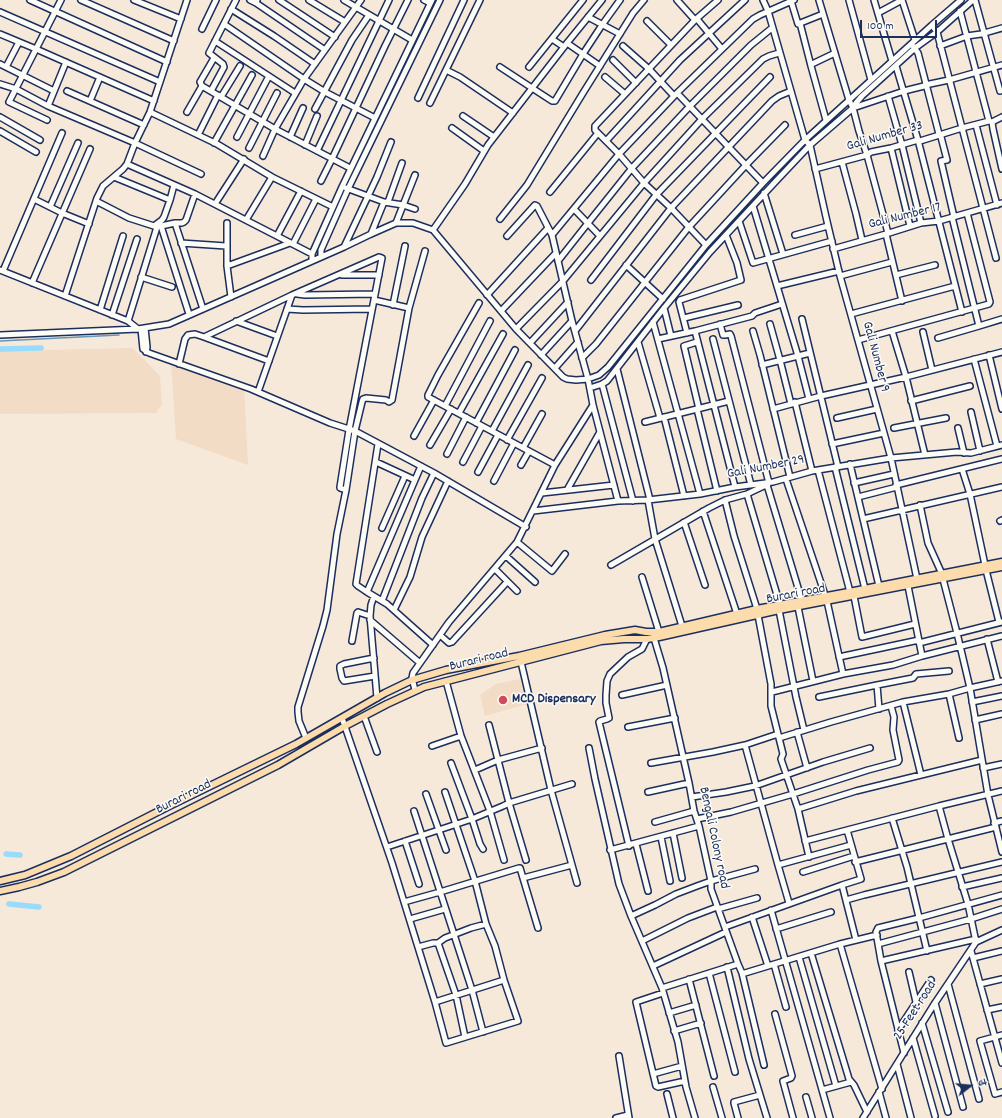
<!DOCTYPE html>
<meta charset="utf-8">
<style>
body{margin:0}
#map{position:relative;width:1002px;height:1118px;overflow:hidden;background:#f6e9da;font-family:Dekko,"Playpen Sans Deva",sans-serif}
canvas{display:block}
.north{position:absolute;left:950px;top:1066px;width:40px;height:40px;-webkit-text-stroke:3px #fdfcf7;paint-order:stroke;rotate:74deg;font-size:11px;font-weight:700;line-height:16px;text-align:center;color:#1b2f5e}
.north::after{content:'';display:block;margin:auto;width:14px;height:18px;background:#1b2f5e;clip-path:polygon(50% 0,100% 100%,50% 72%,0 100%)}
.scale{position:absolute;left:860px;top:20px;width:77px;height:18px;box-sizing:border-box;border:2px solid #1b2f5e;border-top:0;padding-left:5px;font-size:12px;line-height:14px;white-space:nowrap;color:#1b2f5e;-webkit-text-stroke:3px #fdfcf7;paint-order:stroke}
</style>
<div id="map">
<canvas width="1002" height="1118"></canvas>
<div class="north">उ</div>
<div class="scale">100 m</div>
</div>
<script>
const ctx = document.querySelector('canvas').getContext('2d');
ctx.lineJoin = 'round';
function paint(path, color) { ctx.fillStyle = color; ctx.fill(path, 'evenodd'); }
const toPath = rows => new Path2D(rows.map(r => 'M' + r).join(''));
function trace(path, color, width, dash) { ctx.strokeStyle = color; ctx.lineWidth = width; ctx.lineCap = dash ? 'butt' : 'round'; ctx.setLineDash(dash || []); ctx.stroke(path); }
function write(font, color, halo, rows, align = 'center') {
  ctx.font = font + ' Dekko,sans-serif'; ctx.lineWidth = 3; ctx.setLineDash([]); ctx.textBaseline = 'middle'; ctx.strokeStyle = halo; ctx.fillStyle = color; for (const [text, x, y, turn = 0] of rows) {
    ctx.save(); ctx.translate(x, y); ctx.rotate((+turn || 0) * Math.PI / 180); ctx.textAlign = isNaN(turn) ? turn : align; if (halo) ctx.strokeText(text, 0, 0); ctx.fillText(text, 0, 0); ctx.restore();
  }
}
paint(toPath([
 [133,348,160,376,162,404,156,413,0,414,0,351],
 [171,361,244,387,248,465,176,439],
 [520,679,527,704,485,716,480,695,496,684]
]), '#f2dcc6');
trace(toPath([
 [0,341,119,335]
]), '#6696bc', 1.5);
trace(toPath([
 [0,349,41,348],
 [6,854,20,855],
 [9,904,39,907]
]), '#98dbfa', 5.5);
const minor = toPath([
 [30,0,167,62],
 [81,0,174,41],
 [134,0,181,19],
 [250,0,256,3,257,0],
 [279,0,335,37],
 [309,0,345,22],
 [344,0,412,40],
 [361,0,304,79,325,92,375,118],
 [424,0,430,3],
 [480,0,446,70,460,77,513,113],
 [677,0,695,20],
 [718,0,695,20,595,126,595,130,619,154,677,93,753,19,760,15,794,0],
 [763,0,768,11,805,140,810,145,826,217,840,276,891,458,917,579],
 [819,0,849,100,853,108,859,131,867,155,888,233],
 [849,0,871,80],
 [874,0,892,61],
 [902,0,915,40],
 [975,0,1000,91],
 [791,1,798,24,823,14],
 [256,3,325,50],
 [231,9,274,36,315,64],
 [960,11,989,121],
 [0,12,160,82],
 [878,13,902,0],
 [588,17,620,34],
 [697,19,722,49],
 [647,21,671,45],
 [800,23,811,66],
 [932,25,937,32,996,258],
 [202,29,216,0],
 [0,34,36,49,154,101],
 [552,39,564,47],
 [215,41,295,93],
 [567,43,600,66],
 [623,46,649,69,674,96],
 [913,46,918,53,939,134,941,137,947,160,941,161,954,217],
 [940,46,967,36,981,34,1002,28],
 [613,60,636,83],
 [0,64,54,91],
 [896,66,918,140,962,312],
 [6,67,19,42],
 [500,67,532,88,552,101,555,101,583,54,602,25,620,0],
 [529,67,583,0],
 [605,77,625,94],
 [0,84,16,89,48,106,135,143,201,174],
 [202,86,200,82,214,58],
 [67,91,144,125],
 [211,91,224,67,223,64,209,53,236,0],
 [677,93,763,183],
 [888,96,902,145,921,223],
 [221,97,240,66],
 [418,98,464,0],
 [90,101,100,77],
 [430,103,446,70],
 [48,106,66,62],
 [853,108,904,91,924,86,925,85,949,80,1002,65],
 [315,109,352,40,369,15],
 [150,112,217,144,272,177,333,207],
 [187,112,202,86,275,129,304,79,224,24],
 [463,116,494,137],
 [0,117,40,140],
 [47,120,9,102,61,0],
 [826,120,811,66,812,64,835,53],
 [992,122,993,129,1002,169],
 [976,125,997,205],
 [452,128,484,151],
 [0,131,36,152],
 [198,135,218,95],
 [237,137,269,76],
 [290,137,303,108],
 [606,141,680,60,745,0],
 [214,143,252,75],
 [305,145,317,116],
 [249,148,277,93],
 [891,148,910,226],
 [317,151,389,0],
 [263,156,275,129,350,168],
 [842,162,856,214,862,240],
 [127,164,195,194,312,254],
 [815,169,867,155,871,152,891,148,918,140,920,141,962,128,989,121,992,122,1002,117],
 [114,177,170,200],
 [321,181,332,159,385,46,408,0],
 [346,188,384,202,403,205,415,209],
 [550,192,598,133],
 [764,193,783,254],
 [34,199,62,213,89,224],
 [96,201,129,218,154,226,161,226,175,223,182,223,184,222,186,220,195,194],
 [388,202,402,163],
 [215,204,244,159],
 [753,206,798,356,809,399],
 [50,207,78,143],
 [574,209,600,236],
 [952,217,979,326,1002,319],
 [500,219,527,185,583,93,633,13,644,0],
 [246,220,272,177],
 [739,221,753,263,832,241],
 [175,223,203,309],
 [227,223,227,266,231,297],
 [396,223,415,175],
 [154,226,162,220,164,217,170,200,174,185],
 [161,226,189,314],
 [433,230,465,184,488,145,567,43,602,0],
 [371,234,384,202],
 [886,234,902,301],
 [795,235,828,226],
 [277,236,301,191],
 [507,236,535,205,537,206,552,235],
 [181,243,226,246],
 [293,244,316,199],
 [344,247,377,177,391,142],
 [833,249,886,234,921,223,939,221,1002,203],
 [321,257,321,250,348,189,440,0],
 [312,261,312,254,342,187,432,0],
 [558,261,588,223,632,168,690,106,751,45,772,28],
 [626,265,663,299],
 [227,266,290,243],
 [0,270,128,321,138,329],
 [3,271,62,133],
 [342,275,379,275],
 [896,275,935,265],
 [840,276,892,262],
 [141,277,172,287],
 [591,280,656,195,770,77],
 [32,283,90,149],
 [777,286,839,271],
 [297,294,305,295,375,294],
 [487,295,548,228],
 [65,296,97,198,103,186,123,169,127,164,135,143,150,112,187,0],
 [374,300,409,308],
 [479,303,438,375,428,395,428,397,555,465],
 [393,305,405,246],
 [664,308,671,336],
 [287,309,303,310,372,309],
 [100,310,123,236],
 [501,311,556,253],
 [851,314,955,286],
 [112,315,137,239],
 [684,318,738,305],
 [802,319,838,467],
 [128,321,157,227],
 [236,321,277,336],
 [653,322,700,494],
 [720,324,723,335,725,335,730,334,731,336,769,483],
 [770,324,780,360,791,404],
 [145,328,147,347,146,352],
 [141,329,143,349,149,353,251,389,330,423,355,431,434,473,526,527],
 [516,329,563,281,644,183,702,119,763,59,769,56,779,53],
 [575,331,671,208,772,101,779,96,791,91],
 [695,331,752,316,755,313,782,304],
 [753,331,760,355,790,477],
 [892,331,906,377,925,455],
 [923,332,932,370],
 [687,333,679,302,680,300,741,280,737,263,726,235],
 [0,335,138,329,169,324,344,247,371,234,396,223,413,223,433,230,516,329,563,377,567,379,576,380,588,379,572,321,552,235,619,154,644,183,671,208,706,245],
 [204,337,269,361],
 [938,338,979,326],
 [658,339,695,331,735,487],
 [713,339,751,485],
 [858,340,989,304,990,302,967,213],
 [638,342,660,418],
 [697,342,684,346,699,409],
 [530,343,568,302],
 [541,355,572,321],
 [989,355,1002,409],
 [582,358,596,344,688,228,746,165,785,125],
 [974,359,997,446],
 [179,364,185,339,188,335,195,334,204,337,292,295],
 [762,365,810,353],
 [555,368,578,342],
 [617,369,650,500],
 [602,384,633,501],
 [590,388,602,384,607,381,664,308,710,252,777,180,810,145,853,108,856,103,862,96,915,48,937,32,973,0],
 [258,392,292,295,379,257,382,258,349,430,340,487,340,488,346,490],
 [911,401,970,386],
 [795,402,812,471],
 [593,405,618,501],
 [445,406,490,321],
 [697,409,717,491],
 [773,409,821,396,906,377,1002,352],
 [971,412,980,451],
 [459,413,503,334],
 [664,417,684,496],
 [837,418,877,409],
 [645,422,729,401],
 [476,423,515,350],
 [894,428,946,418],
 [958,428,964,453],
 [492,431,528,365],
 [414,436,434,400],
 [507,440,542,378],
 [378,444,356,584,358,586,367,592,387,604,433,645],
 [832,444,884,433],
 [430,445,451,409],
 [523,448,542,414],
 [447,454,466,417],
 [376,462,415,480],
 [463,462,482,426],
 [850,464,879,586],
 [521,465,529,451],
 [835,467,865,589],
 [962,469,970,494,985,565],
 [818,470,850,592],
 [478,472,498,435],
 [786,479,827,601,843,674],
 [494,481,514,443],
 [854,483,894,474],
 [767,485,802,601],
 [896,485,1002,459],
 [567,490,600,432],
 [542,493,614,485],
 [747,494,780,605],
 [858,497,897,487],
 [648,500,655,539,682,626],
 [725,500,734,536,757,609],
 [920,505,928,543,942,574],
 [533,511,618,501,648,500,700,494,735,487,773,482,812,471,891,458,957,452,971,453,1002,445],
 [703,511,737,614],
 [863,519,1002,487],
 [1000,521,1002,520],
 [684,522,705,585],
 [382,528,405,476],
 [517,542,552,571,565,554],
 [506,556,535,582],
 [611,565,709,508,725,500,747,494,768,484],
 [495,569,517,591],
 [986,570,999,622],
 [642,577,659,632],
 [943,579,957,633,970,688,988,795,1002,852],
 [908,586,922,656],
 [367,592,421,466],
 [374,596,371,605,370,616,377,698],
 [854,596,862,637,915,624],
 [382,601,422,498,434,473],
 [798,607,813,681],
 [394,610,410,577,422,537,448,481],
 [779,610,796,697,804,730],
 [758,615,771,684,771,706,783,754,781,759,798,809,809,857],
 [370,620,420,663],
 [440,635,449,643,452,642,507,582],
 [654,638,663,668,689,783,694,811,699,826,711,881,711,889,738,964,662,988],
 [987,639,998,682],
 [352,641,357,613,358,612,370,616],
 [919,643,1002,622],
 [839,657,919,640],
 [374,658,344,664,340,666,340,669,342,678,344,681,375,676],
 [521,662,551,790,577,883],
 [446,681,461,736,490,811,504,860],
 [877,685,913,678,916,674,949,671],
 [415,690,412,678,413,673,449,622,517,542,555,465,593,405,588,379,599,375,608,367,706,245,763,183,805,140,932,25,961,0],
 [772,692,843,674,893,665,922,656,1002,636],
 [949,694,959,738],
 [622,695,667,685],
 [819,697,877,685,879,709],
 [903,702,921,775],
 [972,702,1002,696],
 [364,716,377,752],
 [342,718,392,863,435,1002,446,1043,518,1021,504,980,495,946,486,924,475,881,445,792],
 [975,720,1002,714],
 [628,727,675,718],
 [797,732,807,768],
 [778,734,745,745,778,865,789,903],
 [306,738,299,721,298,712,298,707,323,626,327,610,337,534,346,490,355,431,362,402,363,399,366,398,386,400,389,402,392,400,409,308,425,251],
 [779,738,831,722,903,702,949,694,970,688,1002,681],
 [432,746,461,736],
 [589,748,595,779,619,884,631,916,662,988,678,1042,686,1087,695,1118],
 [451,763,472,819,480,844,483,849],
 [651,763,713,752,745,745],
 [983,768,1002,764],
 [475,770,498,760,542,748],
 [648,792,689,783],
 [426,794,446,850],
 [692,797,726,792,755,786,823,762,870,748],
 [798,809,856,791,982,760],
 [414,811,472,990,483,1032],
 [892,818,907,867,927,951],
 [697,819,731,812,793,794,868,770,898,762,899,760,893,730,894,717,891,706],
 [655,822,694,811],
 [994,823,1002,821],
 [673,833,682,878],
 [661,837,670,881],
 [405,841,419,884],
 [805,841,939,806],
 [636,844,648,891],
 [629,846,599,722,600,721,607,719,609,718,606,703,606,695,607,681,610,674,628,657,642,649,647,639],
 [387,847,472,819,503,806,509,803,489,725],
 [610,850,699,826],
 [526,860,509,803,572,784],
 [855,862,996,827],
 [778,865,851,845],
 [803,872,854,856],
 [842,885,861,879,847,830],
 [962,887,1002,878],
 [846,900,864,895,1002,862],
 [404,902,440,892,519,868,520,868,523,878],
 [718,909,757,898],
 [771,910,830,1118],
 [631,916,655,905,676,894,697,886,711,881,755,869],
 [752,917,768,966],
 [410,919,445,909],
 [725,927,842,885,856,940],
 [538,928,523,878,572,865],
 [776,929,831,912],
 [877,935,840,944,882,1089],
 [642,941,688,918,717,907],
 [976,942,968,904,948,839,939,806,1002,791],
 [438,943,456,995,465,1037],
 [878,944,971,919,1002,909],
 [418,947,433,943,438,943,445,938,471,928,486,924],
 [971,951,1002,1063],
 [811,953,849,1079,854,1085,867,1112],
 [799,957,836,1086],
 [973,958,1002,951],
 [881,961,876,932,878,928,919,918,1002,895],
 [738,964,742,973,745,973,840,944],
 [774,964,786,1007],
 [653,966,726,932],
 [727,967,749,1059,767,1118],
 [909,972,916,1002],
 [709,973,735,1072],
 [742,973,764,1065],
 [689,979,714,1076],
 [948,984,979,1099],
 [980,984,1002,979],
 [663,993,636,1002,656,1086,658,1087,685,1081],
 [435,1002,504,980],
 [935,1003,963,1107],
 [987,1010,1002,1007],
 [669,1013,696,1005],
 [775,1014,792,1076,791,1078,783,1081,793,1118],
 [922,1023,948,1112],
 [898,1030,931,980],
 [674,1031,701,1023],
 [1002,1035,980,1041,995,1094,1002,1092],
 [913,1038,935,1116],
 [904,1053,881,961,976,939],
 [619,1056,629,1118],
 [897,1064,911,1118],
 [653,1074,682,1066],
 [713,1087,722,1118],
 [822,1090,851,1082],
 [879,1092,886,1118],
 [667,1094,673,1118],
 [806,1097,812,1118],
 [616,1118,628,1115],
 [738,1118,734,1103,734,1102,760,1095],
 [863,1118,933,1006,976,942,1002,930]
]);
const major = toPath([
 [0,881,25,875,71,856,169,806,296,744,385,693,412,680,446,670,519,656,605,635,635,630,646,632,659,632,757,609,854,591,1002,562],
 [0,891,19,887,37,882,64,872,278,765,345,726,387,704,424,687,601,641,624,639,647,639,659,637,779,610,1002,567]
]);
trace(minor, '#1b2f5e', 8);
trace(major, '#1b2f5e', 9);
trace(minor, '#fdfcf7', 5);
trace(major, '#fcdcac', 6);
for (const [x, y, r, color] of [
 [503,700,5,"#d1495b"]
]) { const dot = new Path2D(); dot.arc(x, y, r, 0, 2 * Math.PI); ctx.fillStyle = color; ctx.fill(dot); trace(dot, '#fdfcf7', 1.5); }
write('14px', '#1b2f5e', '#fdfcf7', [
 ["Gali Number 33",885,137,-16],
 ["Gali Number 17",905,217,-14],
 ["Gali Number 9",875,357,75],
 ["Gali Number 29",766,468,-11],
 ["Burari road",796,595,-11],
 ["Burari road",479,661,-14],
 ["Burari road",184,798,-27],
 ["Bengali Colony road",713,838,78],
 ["25 Feet road",916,1011,-57]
]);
write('bold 14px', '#1b2f5e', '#fdfcf7', [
 ["MCD Dispensary",512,700]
], 'left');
</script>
